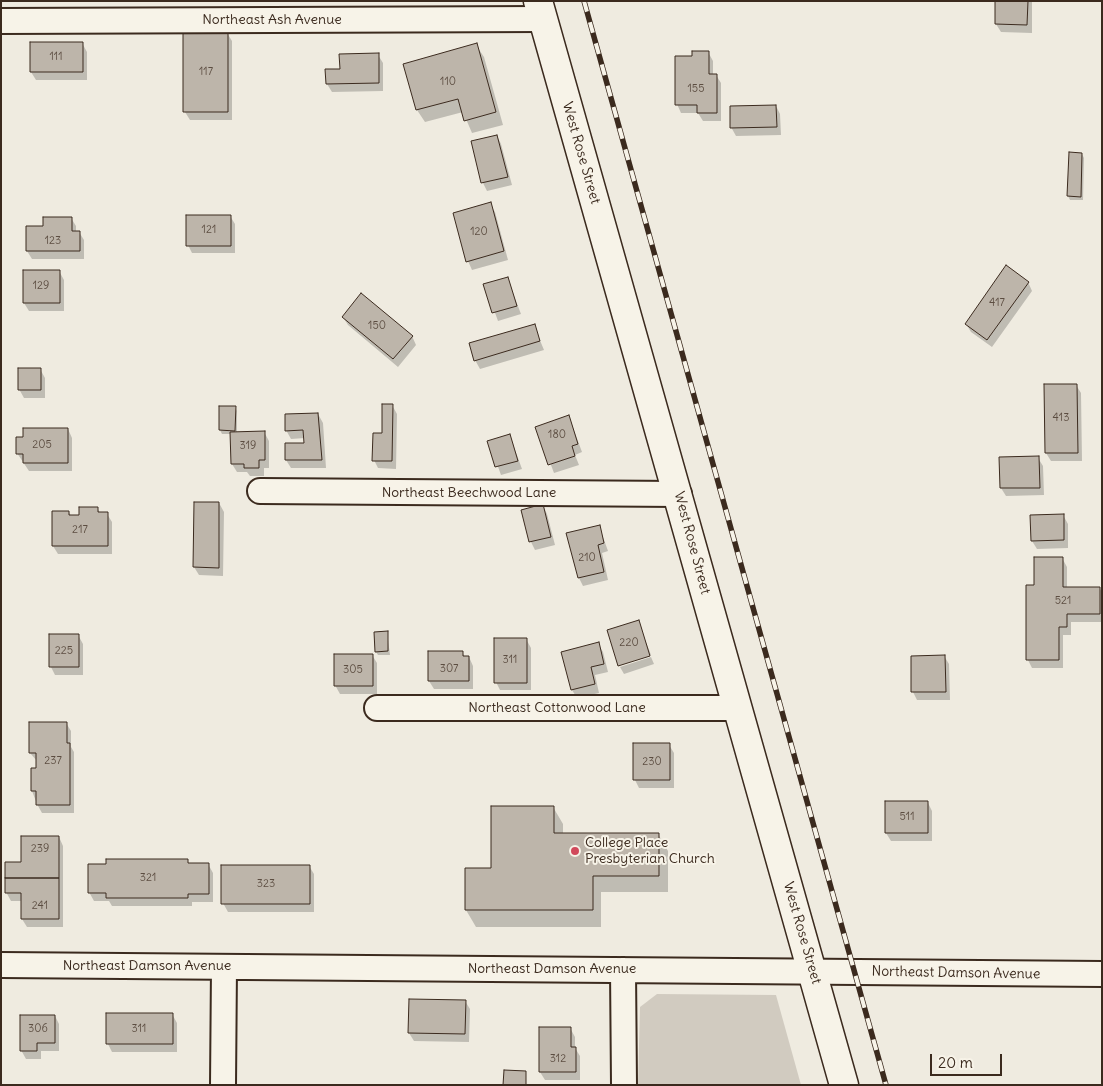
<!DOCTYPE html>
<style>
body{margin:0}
#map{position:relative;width:1103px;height:1086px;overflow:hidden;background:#efebe0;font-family:Delius,sans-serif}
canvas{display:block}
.frame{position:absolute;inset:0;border:2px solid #3b2a1e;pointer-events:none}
.scale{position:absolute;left:930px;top:1054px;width:72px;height:22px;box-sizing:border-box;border:2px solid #3b2a1e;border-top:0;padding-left:6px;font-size:15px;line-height:18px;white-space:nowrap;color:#3b2a1e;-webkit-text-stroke:4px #f7f3e8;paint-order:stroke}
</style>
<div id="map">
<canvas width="1103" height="1086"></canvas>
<div class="frame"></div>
<div class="scale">20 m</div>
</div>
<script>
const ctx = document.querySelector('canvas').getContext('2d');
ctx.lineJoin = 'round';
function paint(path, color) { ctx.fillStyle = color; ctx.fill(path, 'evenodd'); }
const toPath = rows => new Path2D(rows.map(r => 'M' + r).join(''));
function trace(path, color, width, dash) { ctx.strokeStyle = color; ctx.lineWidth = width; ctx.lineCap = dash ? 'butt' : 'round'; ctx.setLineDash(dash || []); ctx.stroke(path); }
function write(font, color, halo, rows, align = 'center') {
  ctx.font = font + ' Delius,sans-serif'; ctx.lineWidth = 4; ctx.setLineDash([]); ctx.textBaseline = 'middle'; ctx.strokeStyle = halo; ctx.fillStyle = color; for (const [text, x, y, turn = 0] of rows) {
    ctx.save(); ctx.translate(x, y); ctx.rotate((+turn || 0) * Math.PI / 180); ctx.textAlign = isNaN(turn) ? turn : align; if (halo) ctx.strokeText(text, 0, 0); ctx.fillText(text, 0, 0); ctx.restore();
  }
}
paint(toPath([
 [657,994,776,995,801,1085,638,1085,640,1007]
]), '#d1cbc0');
paint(toPath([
 [997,1,1032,1,1032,33,1001,32,996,24],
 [185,33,227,33,232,41,232,120,190,120,185,112],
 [82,43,87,52,87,80,36,80,31,72],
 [476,45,484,57,503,125,472,133,463,112,425,122,417,110,405,65],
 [708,52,713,61,713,75,716,75,721,83,721,121,703,121,698,113,681,113,677,104,694,57],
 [378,55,383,63,383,91,332,92,327,84,341,70],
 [776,106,780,114,781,135,736,136,731,127],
 [497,136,501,144,512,185,487,191,483,183,472,142],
 [1082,154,1084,158,1083,200,1070,200,1068,196],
 [490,204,495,212,508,260,472,270,468,261],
 [230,216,235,224,235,253,192,253,188,245],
 [71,218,76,226,76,232,79,232,84,240,84,259,32,259,27,251,27,227,44,227],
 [59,271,64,280,64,311,29,311,24,303],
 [507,278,521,314,498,321,485,285],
 [1028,282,1032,291,992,347,971,332,966,324],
 [343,317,412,336,416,345,398,367,348,325],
 [534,326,544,350,480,369,475,360],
 [40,369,45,378,45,398,24,398,19,389],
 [1076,385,1081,393,1082,461,1051,461,1046,453],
 [392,405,397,414,396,469,378,468,374,460],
 [235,407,237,411,237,433,264,432,269,441,269,468,264,468,264,476,250,476,247,472,237,472,232,464,232,434,222,434,220,430],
 [318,414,323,423,326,468,291,468,286,460,305,444,305,438,291,439,286,430],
 [569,417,582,452,575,455,579,465,554,473,537,428],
 [68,429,72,438,72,471,29,471,17,453],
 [510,436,522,469,501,475,489,442],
 [1000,458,1038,458,1043,466,1044,495,1006,496,1001,488],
 [195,503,219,503,224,512,223,576,199,575,194,567],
 [543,506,547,514,555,545,535,550,531,542,523,511],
 [97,508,101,514,107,514,112,522,112,554,58,554,53,546,69,512,71,516,80,516],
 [1063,515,1068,524,1068,548,1037,549,1032,541],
 [599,526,608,551,602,553,608,580,583,586,579,578],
 [1062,558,1067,567,1067,588,1099,588,1102,592,1102,622,1071,622,1071,635,1063,635,1063,668,1032,668,1028,660,1035,586],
 [638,622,651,655,619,664],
 [387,632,390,655,378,655,376,652],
 [78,635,83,644,83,675,55,675,51,667],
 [526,639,531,648,531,690,500,690,496,682],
 [598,644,603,652,608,672,595,675,599,693,577,698,572,690],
 [429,652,462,652,465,657,469,657,473,666,473,689,434,689,429,681],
 [372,655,377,663,377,694,340,694,335,685],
 [944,656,949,664,950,700,917,700,913,692,912,657],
 [651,657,654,664,624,674,620,667],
 [30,723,66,723,71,731,71,747,74,752,74,813,42,813,37,804,32,791,32,769,37,769,37,761,30,753],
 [669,745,674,753,674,788,639,788,635,780],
 [928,803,932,811,932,841,891,841,886,833],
 [553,807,563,824,563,834,658,834,668,851,668,892,601,892,601,927,476,927,466,910,492,869],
 [59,837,63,846,63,927,27,927,22,919,22,901,11,901,6,892,22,864],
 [187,860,189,864,208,864,213,873,213,902,192,902,192,906,112,906,109,901,94,901,89,892],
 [309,866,314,874,314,912,228,912,223,903],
 [465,1001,470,1009,469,1042,414,1041,409,1033],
 [108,1014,172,1014,177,1023,177,1052,112,1052,108,1044],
 [55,1016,59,1024,59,1051,41,1051,41,1059,26,1059,21,1050],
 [570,1028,575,1037,575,1048,580,1056,580,1080,545,1080,540,1072]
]), '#0003');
const building = toPath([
 [995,1,1028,1,1027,25,995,24,995,1],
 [183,31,228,31,228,112,183,112,183,31],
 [30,42,83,42,83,72,30,72,30,42],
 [477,43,496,112,464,121,458,99,416,110,403,64,477,43],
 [692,51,709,51,709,74,717,74,717,113,697,113,697,105,675,105,675,56,692,56,692,51],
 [379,53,379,83,326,84,325,69,340,69,339,54,379,53],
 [776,105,777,127,730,128,730,106,776,105],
 [497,135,508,177,481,183,471,141,497,135],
 [1069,152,1082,153,1081,197,1067,196,1069,152],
 [491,202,504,251,466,262,453,213,491,202],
 [186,215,231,215,231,246,186,246,186,215],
 [43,217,72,217,72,231,80,231,80,251,26,251,26,226,43,226,43,217],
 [1006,265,1029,282,987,340,965,324,1006,265],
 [23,270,60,270,60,303,23,303,23,270],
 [508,277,517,306,492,313,483,284,508,277],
 [361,293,413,336,393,359,342,317,361,293],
 [535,324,540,341,474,361,469,343,535,324],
 [18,368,41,368,41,390,18,390,18,368],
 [1044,384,1077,384,1078,453,1045,453,1044,384],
 [382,404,393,404,392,461,372,461,373,433,382,433,382,404],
 [219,406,236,406,235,431,219,430,219,406],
 [318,413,322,460,285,460,285,443,304,443,303,430,285,431,285,414,318,413],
 [569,415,578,444,572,446,575,456,548,465,535,427,569,415],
 [23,428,68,428,68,463,23,463,23,454,16,454,16,437,23,437,23,428],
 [265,431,265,460,259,460,259,468,244,468,244,464,231,464,230,432,265,431],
 [510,434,518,461,495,467,487,441,510,434],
 [1039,456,1040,488,1000,488,999,457,1039,456],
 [194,502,219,502,219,568,193,567,194,502],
 [543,504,551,537,529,542,521,510,543,504],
 [79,507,98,507,98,512,108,512,108,546,52,546,52,511,69,511,69,515,79,515,79,507],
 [1064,514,1064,540,1031,541,1030,515,1064,514],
 [600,525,604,543,598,545,604,572,578,578,566,533,600,525],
 [1034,557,1063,557,1063,587,1100,587,1100,614,1067,614,1067,627,1059,627,1059,660,1026,660,1026,585,1034,585,1034,557],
 [639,620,650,656,618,666,607,630,639,620],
 [388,631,388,651,375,652,374,632,388,631],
 [49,634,79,634,79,667,49,667,49,634],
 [494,638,527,638,527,683,494,683,494,638],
 [599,642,604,664,591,667,595,684,571,690,561,652,599,642],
 [428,651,463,651,463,656,469,656,469,681,428,681,428,651],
 [334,654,373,654,373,686,334,686,334,654],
 [945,655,946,692,911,692,911,656,945,655],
 [29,722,67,722,67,743,70,743,70,805,36,805,36,791,31,791,31,768,36,768,36,753,29,753,29,722],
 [633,743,670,743,670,780,633,780,633,743],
 [885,801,928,801,928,833,885,833,885,801],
 [491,806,554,806,554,833,659,833,659,876,593,876,593,910,465,910,465,868,491,868,491,806],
 [21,836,59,836,59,878,5,878,5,862,21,862,21,836],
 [106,859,188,859,188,863,209,863,209,894,188,894,188,898,106,898,106,893,88,893,88,864,106,864,106,859],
 [221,865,310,865,310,904,221,904,221,865],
 [5,878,59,878,59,919,21,919,21,893,5,893,5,878],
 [409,999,466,1000,465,1034,408,1033,409,999],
 [106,1013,173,1013,173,1044,106,1044,106,1013],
 [20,1015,55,1015,55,1043,37,1043,37,1051,20,1051,20,1015],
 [539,1027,571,1027,571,1047,576,1047,576,1072,539,1072,539,1027],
 [504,1070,526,1071,526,1085,503,1085,504,1070]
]);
paint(building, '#bdb5aa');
trace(building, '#3b2a1e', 1);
const minor = toPath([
 [1,21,543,19],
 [260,491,679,494],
 [377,708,737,708],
 [1,965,1102,974],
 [623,970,624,1085],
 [223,1085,224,967]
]);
const secondary = toPath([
 [538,1,844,1085]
]);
trace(minor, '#3b2a1e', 28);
trace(secondary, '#3b2a1e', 31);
trace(minor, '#f7f3e8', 24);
trace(secondary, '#f7f3e8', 28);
const rail = toPath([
 [584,1,886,1085]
]);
trace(rail, '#3b2a1e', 5.5);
trace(rail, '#f7f3e8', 4, [11]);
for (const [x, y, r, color] of [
 [575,851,5,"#d1495b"]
]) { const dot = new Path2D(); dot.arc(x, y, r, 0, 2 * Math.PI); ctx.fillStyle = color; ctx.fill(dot); trace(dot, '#f7f3e8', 2); }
write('11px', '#5c4d41', null, [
 ["111",56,57],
 ["117",206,72],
 ["110",448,82],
 ["155",696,89],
 ["121",209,230],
 ["120",479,232],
 ["123",53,241],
 ["129",41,286],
 ["417",997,303],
 ["150",377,326],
 ["413",1061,418],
 ["180",557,435],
 ["205",42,445],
 ["319",248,446],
 ["217",80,530],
 ["210",587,558],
 ["521",1063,601],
 ["220",629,643],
 ["225",64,651],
 ["311",510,660],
 ["307",449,669],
 ["305",353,670],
 ["237",53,761],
 ["230",652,762],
 ["511",907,817],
 ["239",40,849],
 ["321",148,878],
 ["323",266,884],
 ["241",40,906],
 ["306",38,1029],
 ["311",139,1029],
 ["312",558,1059]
]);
write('14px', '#3b2a1e', '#f7f3e8', [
 ["Northeast Ash Avenue",272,20],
 ["West Rose Street",581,153,74],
 ["Northeast Beechwood Lane",469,493],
 ["West Rose Street",692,543,75],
 ["Northeast Cottonwood Lane",557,708],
 ["West Rose Street",802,933,74],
 ["Northeast Damson Avenue",147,966],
 ["Northeast Damson Avenue",552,969],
 ["Northeast Damson Avenue",956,973,1]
]);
write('14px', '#3b2a1e', '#f7f3e8', [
 ["College Place",585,843],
 ["Presbyterian Church",585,859]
], 'left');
</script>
